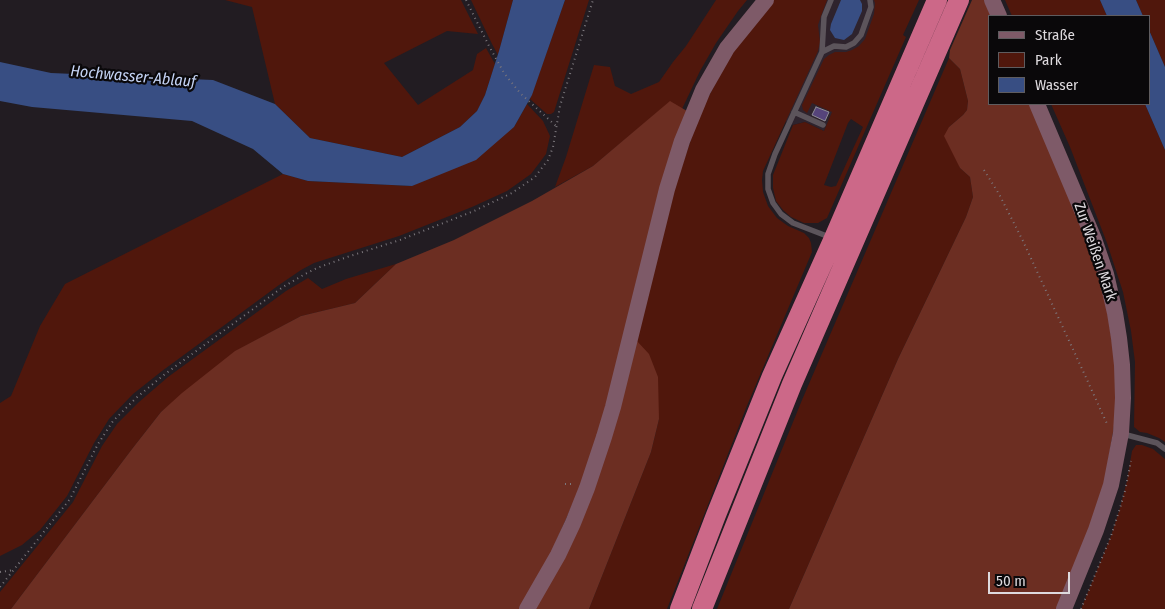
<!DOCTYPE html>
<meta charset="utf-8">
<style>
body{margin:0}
#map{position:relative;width:1165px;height:609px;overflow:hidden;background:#221c22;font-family:"Fira Sans Condensed",sans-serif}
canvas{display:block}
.legend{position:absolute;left:988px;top:15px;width:162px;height:90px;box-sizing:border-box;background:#0a080a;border:1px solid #5f5c5f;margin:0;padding:6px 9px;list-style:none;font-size:15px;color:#dedade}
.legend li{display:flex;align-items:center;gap:10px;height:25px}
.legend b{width:25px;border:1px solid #5f5c5f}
.scale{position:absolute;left:988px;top:572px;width:82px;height:22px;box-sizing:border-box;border:2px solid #dedade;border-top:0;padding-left:6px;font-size:15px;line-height:18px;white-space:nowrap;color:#dedade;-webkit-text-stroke:4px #0a080a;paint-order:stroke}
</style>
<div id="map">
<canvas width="1165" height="609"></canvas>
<ul class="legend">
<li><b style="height:6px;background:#7e5a68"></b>Straße</li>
<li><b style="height:14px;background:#50170c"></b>Park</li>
<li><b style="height:14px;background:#384e83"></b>Wasser</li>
</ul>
<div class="scale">50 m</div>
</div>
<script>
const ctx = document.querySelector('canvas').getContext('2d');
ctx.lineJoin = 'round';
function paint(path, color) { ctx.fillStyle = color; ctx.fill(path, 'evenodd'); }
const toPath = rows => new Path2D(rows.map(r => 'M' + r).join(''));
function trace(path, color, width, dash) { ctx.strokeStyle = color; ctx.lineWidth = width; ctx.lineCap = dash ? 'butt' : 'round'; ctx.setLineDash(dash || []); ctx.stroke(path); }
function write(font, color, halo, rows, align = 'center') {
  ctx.font = font + ' "Fira Sans Condensed",sans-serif'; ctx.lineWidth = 4.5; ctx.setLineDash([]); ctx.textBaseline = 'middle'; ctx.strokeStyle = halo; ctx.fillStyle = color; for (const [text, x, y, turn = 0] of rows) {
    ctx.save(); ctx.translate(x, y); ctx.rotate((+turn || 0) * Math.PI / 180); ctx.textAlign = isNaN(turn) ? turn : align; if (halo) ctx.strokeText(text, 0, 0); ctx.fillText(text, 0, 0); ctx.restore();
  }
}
paint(toPath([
 [822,0,884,0,824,131,805,122,793,125,775,117]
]), '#2e232d');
paint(toPath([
 [225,0,461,0,478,34,447,31,384,63,418,105,473,70,477,54,486,48,495,64,485,95,477,111,460,127,402,157,310,138,275,104,252,7],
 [471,0,513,0,498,55,492,44],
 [565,0,589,0,554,112,551,114,547,114,530,99],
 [716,0,747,0,738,11,716,43,700,71,682,109,670,102,593,166,555,187,566,157,594,65,610,67,615,86,631,94,659,82,673,62,686,46],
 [772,0,827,0,821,16,818,25,820,42,818,51,763,171,762,180,763,192,768,206,777,218,788,226,804,233,809,238,811,243,812,252,746,408,667,609,589,609,651,452,659,419,636,340,673,192,700,113,732,52],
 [874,0,919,0,903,35,906,37,827,218,818,223,804,223,791,217,783,210,776,201,773,188,773,175,793,125,805,122,824,131,832,112,812,103,807,113,803,110,802,105,824,59,829,55,835,52,846,52,852,50,859,46,865,39,874,14,875,3],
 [851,119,863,127,836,186,831,187,824,185,848,123],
 [1005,0,1100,0,1107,16,1012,16],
 [1136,0,1165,0,1165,67,1149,30,1149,16,1143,16],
 [949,58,960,69,968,101,967,110,963,115,949,127,960,168,970,177,973,197,966,217,898,359,789,609,717,609,802,400],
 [527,104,543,121,550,136,546,154,531,174,507,191,472,207,399,236,314,263,301,270,279,285,162,371,133,394,109,419,94,443,67,496,40,530,22,545,0,556,0,403,11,396,40,326,65,284,283,174,308,181,412,186,514,127],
 [1051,104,1145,104,1165,150,1165,442,1159,438,1147,433,1140,432,1134,427,1135,362,1131,331,1123,292,1107,243,1070,147],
 [396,264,355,303,301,316,236,351,161,412,132,449,11,609,0,609,0,592,73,502,102,446,117,424,139,402,168,377,286,291,308,278,322,289,346,279],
 [1136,445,1142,445,1153,449,1165,459,1165,609,1081,609,1111,536,1120,508,1127,481,1132,451]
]), '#50170c');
paint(toPath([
 [972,0,984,0,991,16,989,16,989,104,1030,104,1087,240,1105,296,1116,367,1115,420,1105,480,1094,519,1058,609,789,609,898,359,966,217,973,197,970,177,960,168,944,136,949,127,963,115,967,110,968,101,960,69,949,58,950,50],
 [670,101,687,111,607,406,581,485,551,553,520,609,11,609,132,449,161,412,182,393,235,351,301,316,355,303,396,264,454,240,532,201,593,166],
 [636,340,649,354,658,377,659,419,651,452,589,609,534,609]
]), '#6c2e22');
paint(toPath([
 [513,0,565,0,532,95,514,127,476,160,412,186,308,181,283,174,253,149,192,121,32,107,0,101,0,62,51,73,213,80,275,104,310,138,402,157,460,127,477,111,485,95,499,51],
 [841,0,860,0,862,4,862,11,852,34,844,40,835,38,830,30,831,24],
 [1100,0,1136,0,1143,16,1107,16],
 [1149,30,1165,67,1165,150,1145,104,1149,104]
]), '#384e83');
const building = toPath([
 [816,107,829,112,825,121,812,115,816,107]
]);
paint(building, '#56447b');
trace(building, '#8f8d96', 1);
trace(toPath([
 [466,0,489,46,504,73,520,93,556,126],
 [984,170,999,194,1023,241,1083,371,1108,426],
 [565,484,573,484],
 [1126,486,1131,461],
 [0,572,14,570],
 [0,587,70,499,98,444,113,421,136,398,165,374,283,287,305,274,317,268,350,256,400,240,474,211,512,193,535,177,548,160,553,147,560,106,593,0],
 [1081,609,1111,536,1120,508,1125,491]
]), '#7c777c', 2, [1, 4]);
trace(toPath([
 [831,0,824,17,822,52,775,154,768,174,768,189,773,203,781,214,793,223,832,238],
 [822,52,834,46,846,47,854,43,861,35,871,7,870,0],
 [794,112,823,125],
 [1123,434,1157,443,1165,449]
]), '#5c545b', 5.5);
trace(toPath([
 [992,0,999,16],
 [1037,104,1094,239,1106,274,1115,313,1119,338,1122,365,1123,398,1121,433,1111,485,1096,530,1064,609],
 [527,609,558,555,573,523,587,488,604,437,613,407,667,189,682,141,703,90,727,48,766,0]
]), '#7e5a68', 16);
trace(toPath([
 [680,609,716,515,772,376,834,238,937,0],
 [702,609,792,384,959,0]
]), '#cc6888', 20);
write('15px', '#dedade', '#0a080a', [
 ["Zur Weißen Mark",1095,252,71]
]);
write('italic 16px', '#c4d3f4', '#0a080a', [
 ["Hochwasser-Ablauf",133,77,5]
]);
</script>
